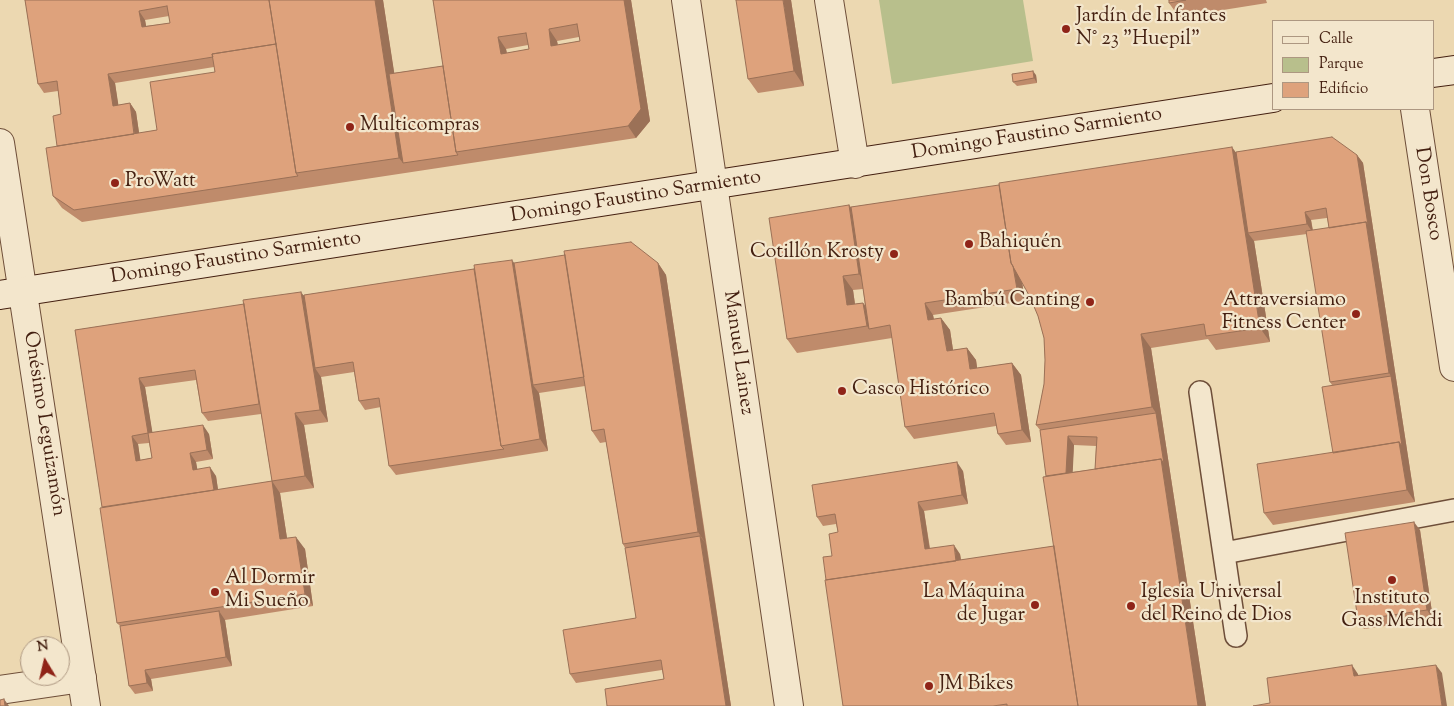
<!DOCTYPE html>
<meta charset="utf-8">
<style>
body{margin:0}
#map{position:relative;width:1454px;height:706px;overflow:hidden;background:#ecd8b1;font-family:"Sorts Mill Goudy",serif}
canvas{display:block}
.legend{position:absolute;left:1272px;top:20px;width:162px;height:90px;box-sizing:border-box;background:#f3e6cc;border:1px solid #ad9781;margin:0;padding:6px 9px;list-style:none;font-size:15px;color:#442011}
.legend li{display:flex;align-items:center;gap:10px;height:25px}
.legend b{width:25px;border:1px solid #ad9781}
.north{position:absolute;left:20px;top:636px;width:50px;height:50px;box-sizing:border-box;background:#f3e6cc;border:1px solid #ad9781;border-radius:50%;rotate:351deg;font-size:14px;font-weight:700;line-height:20px;text-align:center;color:#442011}
.north::after{content:'';display:block;margin:auto;width:18px;height:22px;background:#8f2418;clip-path:polygon(50% 0,100% 100%,50% 72%,0 100%)}
</style>
<div id="map">
<canvas width="1454" height="706"></canvas>
<ul class="legend">
<li><b style="height:6px;background:#f3e6cc"></b>Calle</li>
<li><b style="height:14px;background:#b8bf8c"></b>Parque</li>
<li><b style="height:14px;background:#dea27c"></b>Edificio</li>
</ul>
<div class="north">N</div>
</div>
<script>
const ctx = document.querySelector('canvas').getContext('2d');
ctx.lineJoin = 'round';
function paint(path, color) { ctx.fillStyle = color; ctx.fill(path, 'evenodd'); }
const toPath = rows => new Path2D(rows.map(r => 'M' + r).join(''));
function trace(path, color, width, dash) { ctx.strokeStyle = color; ctx.lineWidth = width; ctx.lineCap = dash ? 'butt' : 'round'; ctx.setLineDash(dash || []); ctx.stroke(path); }
function write(font, color, halo, rows, align = 'center') {
  ctx.font = font + ' "Sorts Mill Goudy",serif'; ctx.lineWidth = 4.5; ctx.setLineDash([]); ctx.textBaseline = 'middle'; ctx.strokeStyle = halo; ctx.fillStyle = color; for (const [text, x, y, turn = 0] of rows) {
    ctx.save(); ctx.translate(x, y); ctx.rotate((+turn || 0) * Math.PI / 180); ctx.textAlign = isNaN(turn) ? turn : align; if (halo) ctx.strokeText(text, 0, 0); ctx.fillText(text, 0, 0); ctx.restore();
  }
}
paint(toPath([
 [879,0,1023,0,1033,61,892,84]
]), '#b8bf8c');
const service = toPath([
 [1200,392,1236,636],
 [1224,553,1454,510]
]);
const minor = toPath([
 [829,0,855,164],
 [1415,109,1454,367],
 [0,690,82,678]
]);
const tertiary = toPath([
 [686,0,789,706],
 [0,143,86,706]
]);
const secondary = toPath([
 [1433,73,1454,70],
 [0,295,1273,98]
]);
trace(service, '#6e4e39', 24);
trace(minor, '#6e4e39', 30);
trace(tertiary, '#6e4e39', 30);
trace(secondary, '#442011', 30);
trace(service, '#f3e6cc', 21);
trace(minor, '#f3e6cc', 28);
trace(tertiary, '#f3e6cc', 28);
trace(secondary, '#f3e6cc', 28);
paint(toPath([
 [25,0,383,0,394,73,443,66,433,0,631,0,650,121,636,138,82,222,62,208,53,196,57,146,61,114,58,91,44,93,38,84],
 [169,16,170,23,146,26,145,20],
 [579,37,580,41,558,45,557,41],
 [528,45,529,49,507,53,506,49],
 [214,67,215,72,157,130,139,133,136,112,130,103,118,105,115,83],
 [791,0,804,86,758,93,748,79],
 [1169,0,1266,0,1267,3,1179,17,1169,3],
 [1036,75,1037,83,1017,86,1013,82],
 [1236,152,1357,155,1363,163,1415,502,1273,525,1264,513,1333,453,1332,385,1330,382,1307,234,1254,241,1270,342,1216,350,1208,339,1151,348,1206,706,843,706,826,580,838,532,836,524,823,526,817,517,963,471,968,504,924,511,930,548,960,554,961,560,1054,546,1046,476,1040,430,1036,425,1044,384,1045,360,1044,338,1038,316,1030,297,1022,282,1025,301,933,315,934,319,941,318,950,330,953,350,967,348,976,360,977,368,1012,363,1021,375,1031,442,1006,445,998,434,996,426,914,439,905,427,892,338,797,353,787,339,849,205,851,207],
 [1327,218,1329,228,1313,230,1311,220],
 [863,289,865,305,863,303,855,304,853,290],
 [1074,445,1096,446,1095,469,1072,472],
 [514,263,658,263,666,275,731,706,607,706,664,679,662,670,576,683,570,674,636,618,625,548,623,544,606,442,600,443,592,431,585,386,539,393,548,451,396,475,389,466,381,407,365,410,359,401,354,372,321,377,328,422,304,425,314,488,280,493,287,538,305,549,313,606,225,620,232,666,151,679,153,691,135,694,129,686,120,626,117,623,102,507,75,330],
 [196,380,202,413,208,421,261,414,272,481,218,490,216,476,197,469,196,462,213,459,209,434,152,432,145,387],
 [149,443,152,458,140,460,138,444],
 [1420,530,1433,619,1364,629,1358,620]
]), '#bf8b6b');
paint(toPath([
 [375,0,383,0,408,162,403,163,399,158],
 [624,0,631,0,650,121,636,138,628,126],
 [783,0,791,0,804,86,794,71],
 [139,11,145,20,148,36,142,27],
 [549,29,557,41,560,58,551,46],
 [498,37,506,49,509,66,501,54],
 [1033,71,1036,75,1037,83,1034,78],
 [108,74,115,83,120,115,113,106],
 [130,103,136,112,141,146,135,137],
 [1232,147,1242,161,1248,233,1254,241,1270,342,1260,328],
 [1357,155,1363,163,1415,502,1407,490,1399,442,1391,376,1389,373,1366,222],
 [1001,185,1009,197,1025,301,1017,289],
 [849,205,859,219,869,288,859,274],
 [1305,212,1311,220,1313,233,1307,224],
 [512,260,521,272,533,385,539,393,548,451,540,439],
 [658,263,666,275,706,544,698,532],
 [843,276,853,290,857,319,847,305],
 [301,292,310,304,315,368,321,377,328,422,320,410],
 [863,303,873,317,869,329,867,326],
 [925,303,933,315,936,332,928,320],
 [941,318,950,330,955,363,947,351],
 [1141,334,1151,348,1206,706,1198,706,1161,459,1156,413,1152,407],
 [967,348,976,360,979,381,970,369],
 [1012,363,1021,375,1031,442,1022,430],
 [139,378,145,387,154,442,148,433],
 [295,413,304,425,314,488,305,476],
 [203,425,209,434,213,459,207,450],
 [132,436,138,444,142,470,136,461],
 [1068,436,1074,445,1072,488,1065,479],
 [190,453,196,462,199,478,193,470],
 [957,462,963,471,968,504,962,495],
 [210,467,216,476,220,503,214,494],
 [272,481,280,493,289,551,280,539],
 [918,502,924,511,931,558,925,549],
 [1414,522,1420,530,1433,619,1427,610],
 [700,536,706,544,731,706,726,706],
 [296,537,305,549,313,606,305,594],
 [954,545,960,554,963,572,957,564],
 [219,611,225,620,232,666,226,657],
 [1352,665,1358,674,1360,685,1354,676],
 [1436,665,1442,673,1447,706,1442,706],
 [145,670,151,679,153,691,147,683],
 [4,699,9,706,5,706]
]), '#9b7157');
const building = toPath([
 [25,0,269,0,276,44,212,54,213,57,108,74,113,106,130,103,134,134,57,146,53,116,61,114,57,81,38,84,25,0],
 [167,6,170,23,142,27,139,11,167,6],
 [269,0,375,0,399,158,296,173,269,0],
 [433,0,624,0,641,109,628,126,456,152,433,0],
 [577,24,580,41,551,46,549,29,577,24],
 [526,33,529,49,501,54,498,37,526,33],
 [736,0,783,0,794,71,748,79,736,0],
 [1169,0,1186,0,1169,3,1169,0],
 [276,44,296,173,298,176,74,210,53,196,46,148,157,130,150,82,215,72,212,54,276,44],
 [443,66,456,152,458,155,403,163,389,74,443,66],
 [1033,71,1034,78,1013,82,1012,74,1033,71],
 [1332,137,1357,155,1368,225,1366,222,1329,228,1326,208,1305,212,1307,224,1248,233,1236,152,1332,137],
 [1232,147,1260,328,1206,336,1204,324,1141,334,1152,407,1036,425,1044,384,1045,360,1044,338,1038,316,1030,297,1011,263,999,183,1232,147],
 [999,185,1011,263,1013,266,1017,289,925,303,928,320,941,318,947,351,967,348,970,369,1012,363,1022,430,998,434,994,413,905,427,890,325,869,329,851,207,999,185],
 [849,205,859,274,843,276,847,305,863,303,867,326,787,339,769,218,849,205],
 [1366,222,1389,373,1330,382,1306,231,1366,222],
 [631,242,658,263,698,532,623,544,604,429,592,431,564,251,631,242],
 [565,255,584,377,533,385,514,263,565,255],
 [512,260,540,439,501,446,474,265,512,260],
 [474,269,501,446,504,449,389,466,379,398,359,401,353,362,315,368,304,295,474,269],
 [301,292,320,410,295,413,305,476,272,481,280,539,296,537,305,594,117,623,100,508,272,481,243,300,301,292],
 [244,304,259,404,202,413,195,370,139,378,148,433,132,436,136,461,152,458,148,433,203,425,207,450,190,453,193,470,210,467,214,490,102,507,75,330,244,304],
 [1391,376,1402,446,1399,442,1333,453,1322,387,1391,376],
 [1156,413,1164,464,1161,459,1095,469,1097,437,1068,436,1066,473,1046,476,1040,430,1156,413],
 [1399,442,1407,490,1264,513,1257,464,1399,442],
 [1161,459,1198,706,1078,706,1043,477,1161,459],
 [957,462,962,495,918,502,925,549,954,545,956,561,826,580,823,557,832,556,829,534,838,532,835,514,817,517,812,485,957,462],
 [1414,522,1427,610,1358,620,1345,533,1414,522],
 [700,536,726,706,607,706,605,689,664,679,661,660,570,674,563,630,636,618,625,548,700,536],
 [1054,546,1078,706,1007,706,1007,704,993,706,843,706,825,580,1054,546],
 [219,611,226,657,145,670,147,683,129,686,120,626,219,611],
 [1352,665,1354,676,1436,665,1442,706,1253,706,1270,703,1267,678,1352,665],
 [4,699,5,706,0,706,0,700,4,699]
]);
paint(building, '#dea27c');
trace(building, '#9b7157', 1);
for (const [x, y, r, color] of [
 [1066,29,5,"#8f2418"],
 [350,127,5,"#8f2418"],
 [115,183,5,"#8f2418"],
 [969,244,5,"#8f2418"],
 [894,254,5,"#8f2418"],
 [1090,302,5,"#8f2418"],
 [1356,314,5,"#8f2418"],
 [842,391,5,"#8f2418"],
 [1392,580,5,"#8f2418"],
 [215,592,5,"#8f2418"],
 [1035,605,5,"#8f2418"],
 [1131,606,5,"#8f2418"],
 [929,686,5,"#8f2418"]
]) { const dot = new Path2D(); dot.arc(x, y, r, 0, 2 * Math.PI); ctx.fillStyle = color; ctx.fill(dot); trace(dot, '#f3e6cc', 2); }
write('20px', '#442011', '#f3e6cc', [
 ["Jardín de Infantes",1076,18],
 ["N° 23 \"Huepil\"",1076,41],
 ["Multicompras",360,127],
 ["ProWatt",125,183],
 ["Bahiquén",979,244],
 ["Cotillón Krosty",884,254,"right"],
 ["Bambú Canting",1080,302,"right"],
 ["Attraversiamo",1346,302,"right"],
 ["Fitness Center",1346,325,"right"],
 ["Casco Histórico",852,391],
 ["Al Dormir",225,580],
 ["Mi Sueño",225,603],
 ["La Máquina",1025,594,"right"],
 ["de Jugar",1025,617,"right"],
 ["Iglesia Universal",1141,594],
 ["del Reino de Dios",1141,617],
 ["Instituto",1392,600,"center"],
 ["Gass Mehdi",1392,623,"center"],
 ["JM Bikes",939,686]
], 'left');
write('20px', '#442011', '#f3e6cc', [
 ["Domingo Faustino Sarmiento",1037,135,-9],
 ["Don Bosco",1427,194,81],
 ["Domingo Faustino Sarmiento",636,198,-9],
 ["Domingo Faustino Sarmiento",236,259,-9],
 ["Manuel Lainez",737,353,82],
 ["Onésimo Leguizamón",43,424,81]
]);
</script>
